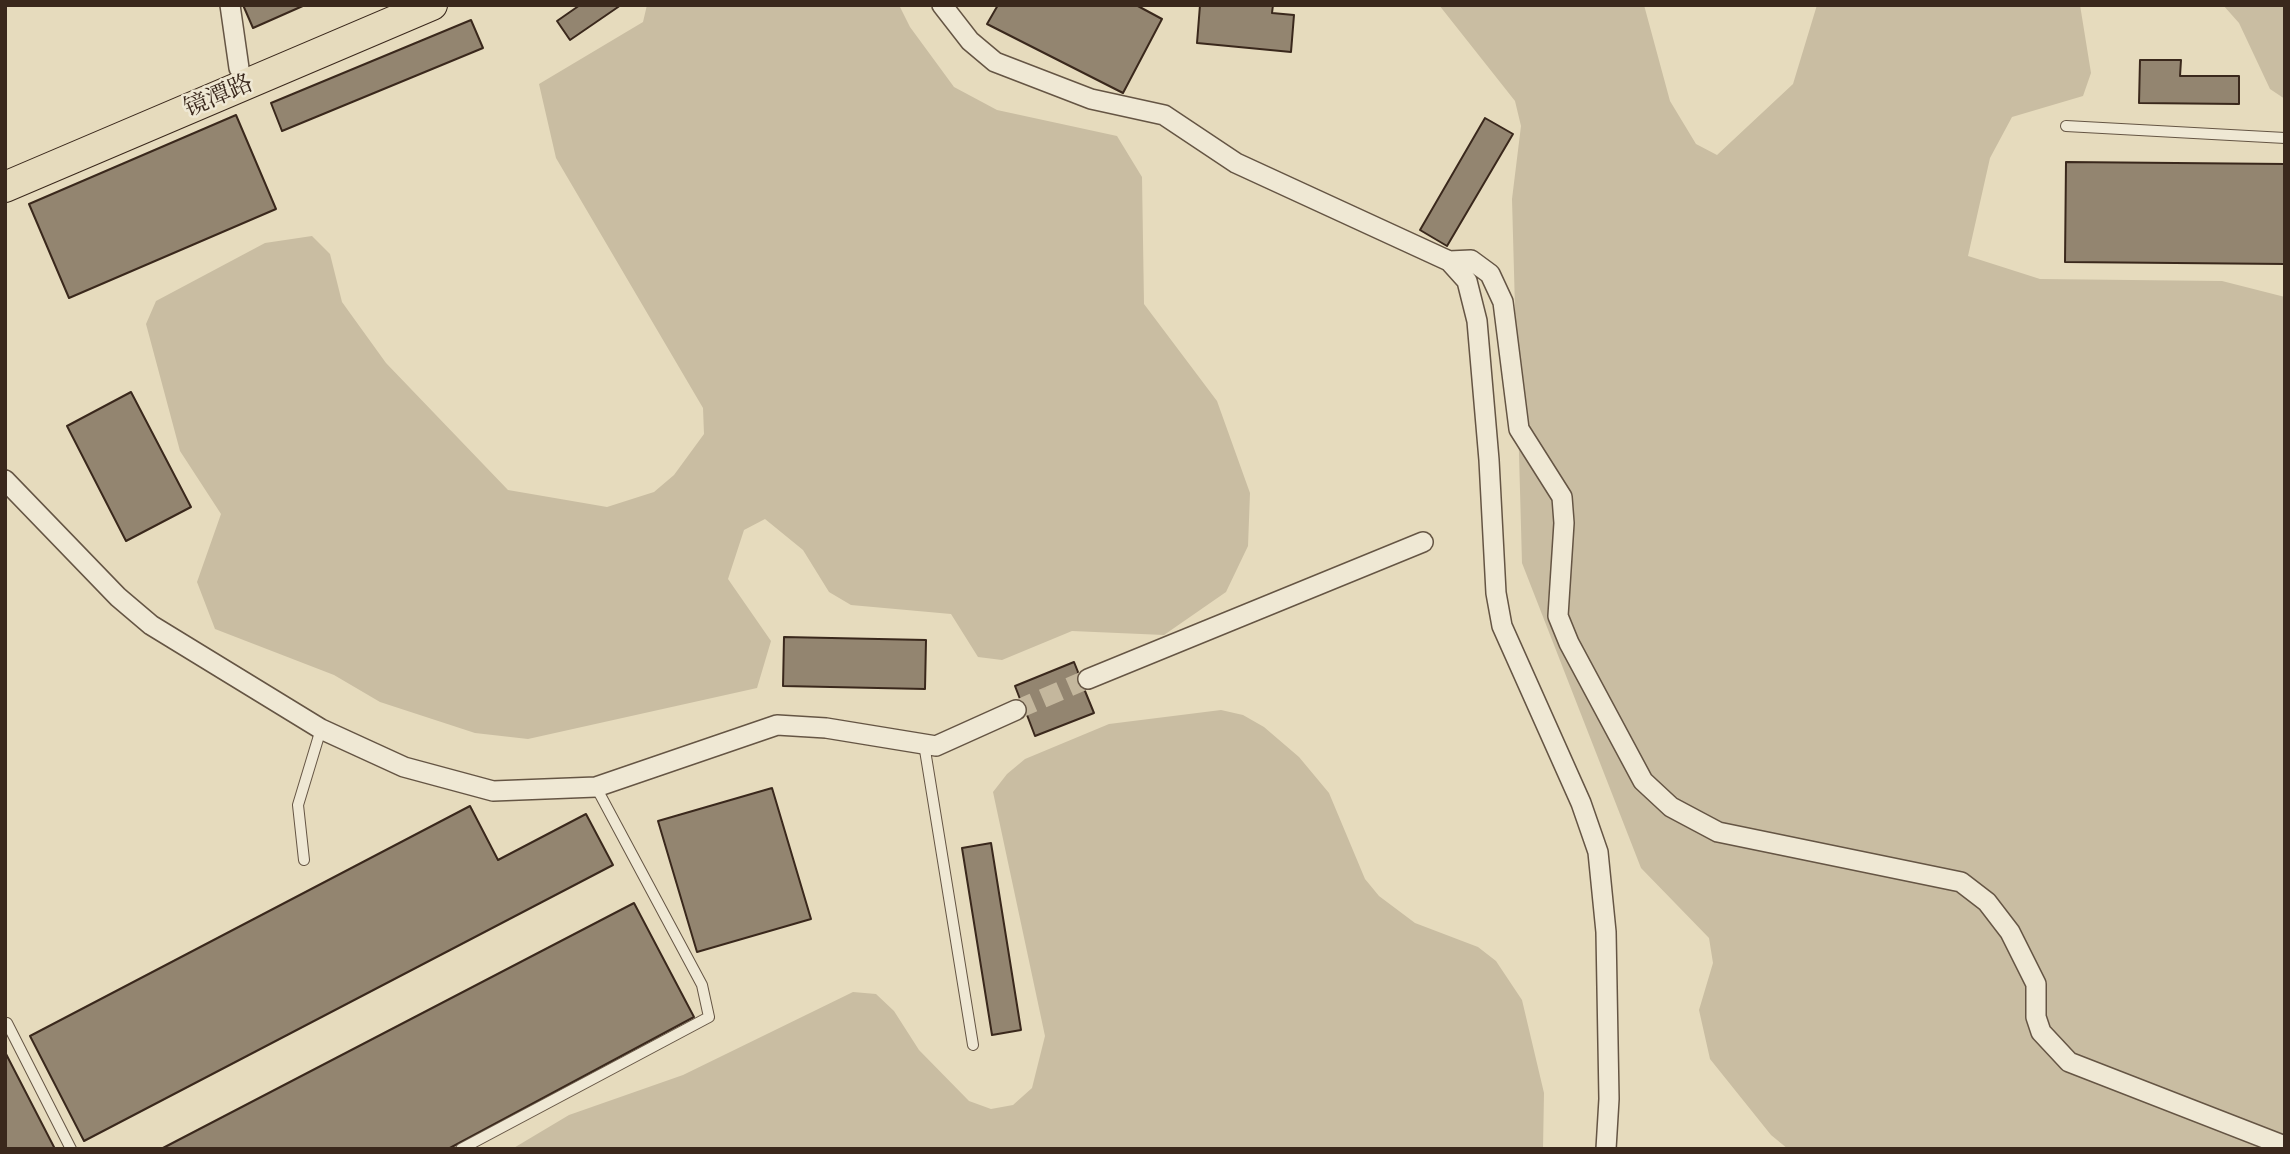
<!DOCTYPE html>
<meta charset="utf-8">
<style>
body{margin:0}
#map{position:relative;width:2290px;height:1154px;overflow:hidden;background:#e6dbbd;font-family:"IM FELL French Canon",serif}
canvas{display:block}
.frame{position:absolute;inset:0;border:7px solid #3a281c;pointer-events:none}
</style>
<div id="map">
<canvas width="2290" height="1154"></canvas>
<div class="frame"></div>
</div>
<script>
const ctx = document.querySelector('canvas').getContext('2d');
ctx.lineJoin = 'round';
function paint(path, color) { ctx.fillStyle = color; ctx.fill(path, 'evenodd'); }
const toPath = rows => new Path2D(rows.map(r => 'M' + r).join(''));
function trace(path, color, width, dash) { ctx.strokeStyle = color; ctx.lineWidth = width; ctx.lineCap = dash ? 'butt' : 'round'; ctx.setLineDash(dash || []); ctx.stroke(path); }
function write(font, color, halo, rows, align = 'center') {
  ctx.font = font + ' "IM FELL French Canon","Noto Serif SC",serif'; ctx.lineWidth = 5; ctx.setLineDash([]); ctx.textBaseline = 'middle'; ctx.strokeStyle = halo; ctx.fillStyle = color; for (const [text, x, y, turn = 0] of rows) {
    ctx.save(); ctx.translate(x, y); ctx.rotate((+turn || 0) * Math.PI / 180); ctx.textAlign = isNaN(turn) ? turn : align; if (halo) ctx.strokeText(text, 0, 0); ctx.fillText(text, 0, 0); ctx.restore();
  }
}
paint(toPath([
 [647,5,899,5,910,27,954,87,997,110,1117,136,1142,177,1144,304,1217,401,1250,493,1248,546,1226,592,1164,635,1072,631,1002,660,978,657,951,614,851,605,829,592,803,550,765,519,744,530,728,579,771,641,757,688,528,739,475,733,380,702,334,675,215,629,197,582,221,514,180,451,146,324,156,301,265,243,312,236,330,254,342,302,386,363,508,490,607,507,654,492,674,475,704,434,703,408,556,158,539,84,643,22],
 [1439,5,1644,5,1670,101,1696,144,1717,155,1793,84,1817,5,2080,5,2091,73,2083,96,2012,117,1990,158,1968,256,2040,279,2222,281,2285,297,2285,1149,1788,1149,1771,1135,1710,1059,1699,1010,1713,963,1709,938,1641,868,1522,563,1512,199,1521,126,1515,101],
 [2223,5,2285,5,2285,99,2270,89,2239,23],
 [1221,710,1243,715,1264,727,1299,757,1329,793,1365,879,1379,896,1415,923,1478,947,1496,961,1522,1000,1544,1093,1543,1149,512,1149,569,1115,683,1075,853,992,876,994,894,1011,919,1050,969,1101,991,1109,1013,1105,1032,1088,1045,1036,993,792,1007,774,1025,759,1109,724]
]), '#c9bda2');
const building = toPath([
 [243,5,305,5,253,28,243,5],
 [580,5,621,5,570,40,557,21,580,5],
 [998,5,1136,5,1162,19,1123,93,987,24,998,5],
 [1200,5,1273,5,1272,13,1294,15,1291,52,1197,43,1200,5],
 [471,20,483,48,282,131,271,103,471,20],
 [2140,60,2181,60,2180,76,2239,76,2239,104,2139,103,2140,60],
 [236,115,276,209,69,298,29,204,236,115],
 [1485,118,1513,134,1447,246,1420,230,1485,118],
 [2066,162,2285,164,2285,264,2065,262,2066,162],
 [131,392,191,507,126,541,67,426,131,392],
 [784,637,926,640,925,689,783,686,784,637],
 [1074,662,1078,672,1076,683,1085,691,1094,713,1035,736,1027,715,1027,706,1020,699,1015,686,1074,662],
 [772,788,811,919,697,952,658,821,772,788],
 [470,806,498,860,586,814,613,865,84,1141,30,1036,470,806],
 [991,843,1021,1030,992,1035,962,848,991,843],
 [634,903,694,1017,448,1149,161,1149,634,903],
 [5,1052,55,1149,5,1149,5,1052]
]);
paint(building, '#938570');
trace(building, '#3a281c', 2);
trace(toPath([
 [1016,710,1088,679]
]), '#c4b79d', 19, [19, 10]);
const service = toPath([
 [2066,126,2285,138],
 [924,744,973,1045],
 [304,860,298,805,321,729],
 [7,1023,71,1149],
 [461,1149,709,1017,702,985,596,787]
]);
const minor = toPath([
 [230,5,239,68],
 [942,5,970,41,995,62,1091,99,1164,115,1236,163,1449,261,1467,281,1477,321,1489,460,1496,593,1502,626,1581,803,1598,852,1606,932,1609,1099,1606,1149],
 [1449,261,1471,260,1490,274,1503,302,1519,429,1562,497,1564,523,1558,616,1569,643,1643,781,1671,807,1718,832,1961,882,1987,902,2010,932,2036,984,2036,1017,2041,1032,2069,1062,2285,1146],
 [5,480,118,597,151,625,321,729,404,767,493,791,596,787,777,725,826,728,936,746,1016,710],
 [1088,679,1423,542]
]);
const primary = toPath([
 [5,187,432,5]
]);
trace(service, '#655544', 12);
trace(minor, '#655544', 22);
trace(primary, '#3a281c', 32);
trace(service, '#efe8d4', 10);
trace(minor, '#efe8d4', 19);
trace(primary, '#e6dbbd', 30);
write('24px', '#3a281c', '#efe8d4', [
 ["镜潭路",219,97,-23]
]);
</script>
